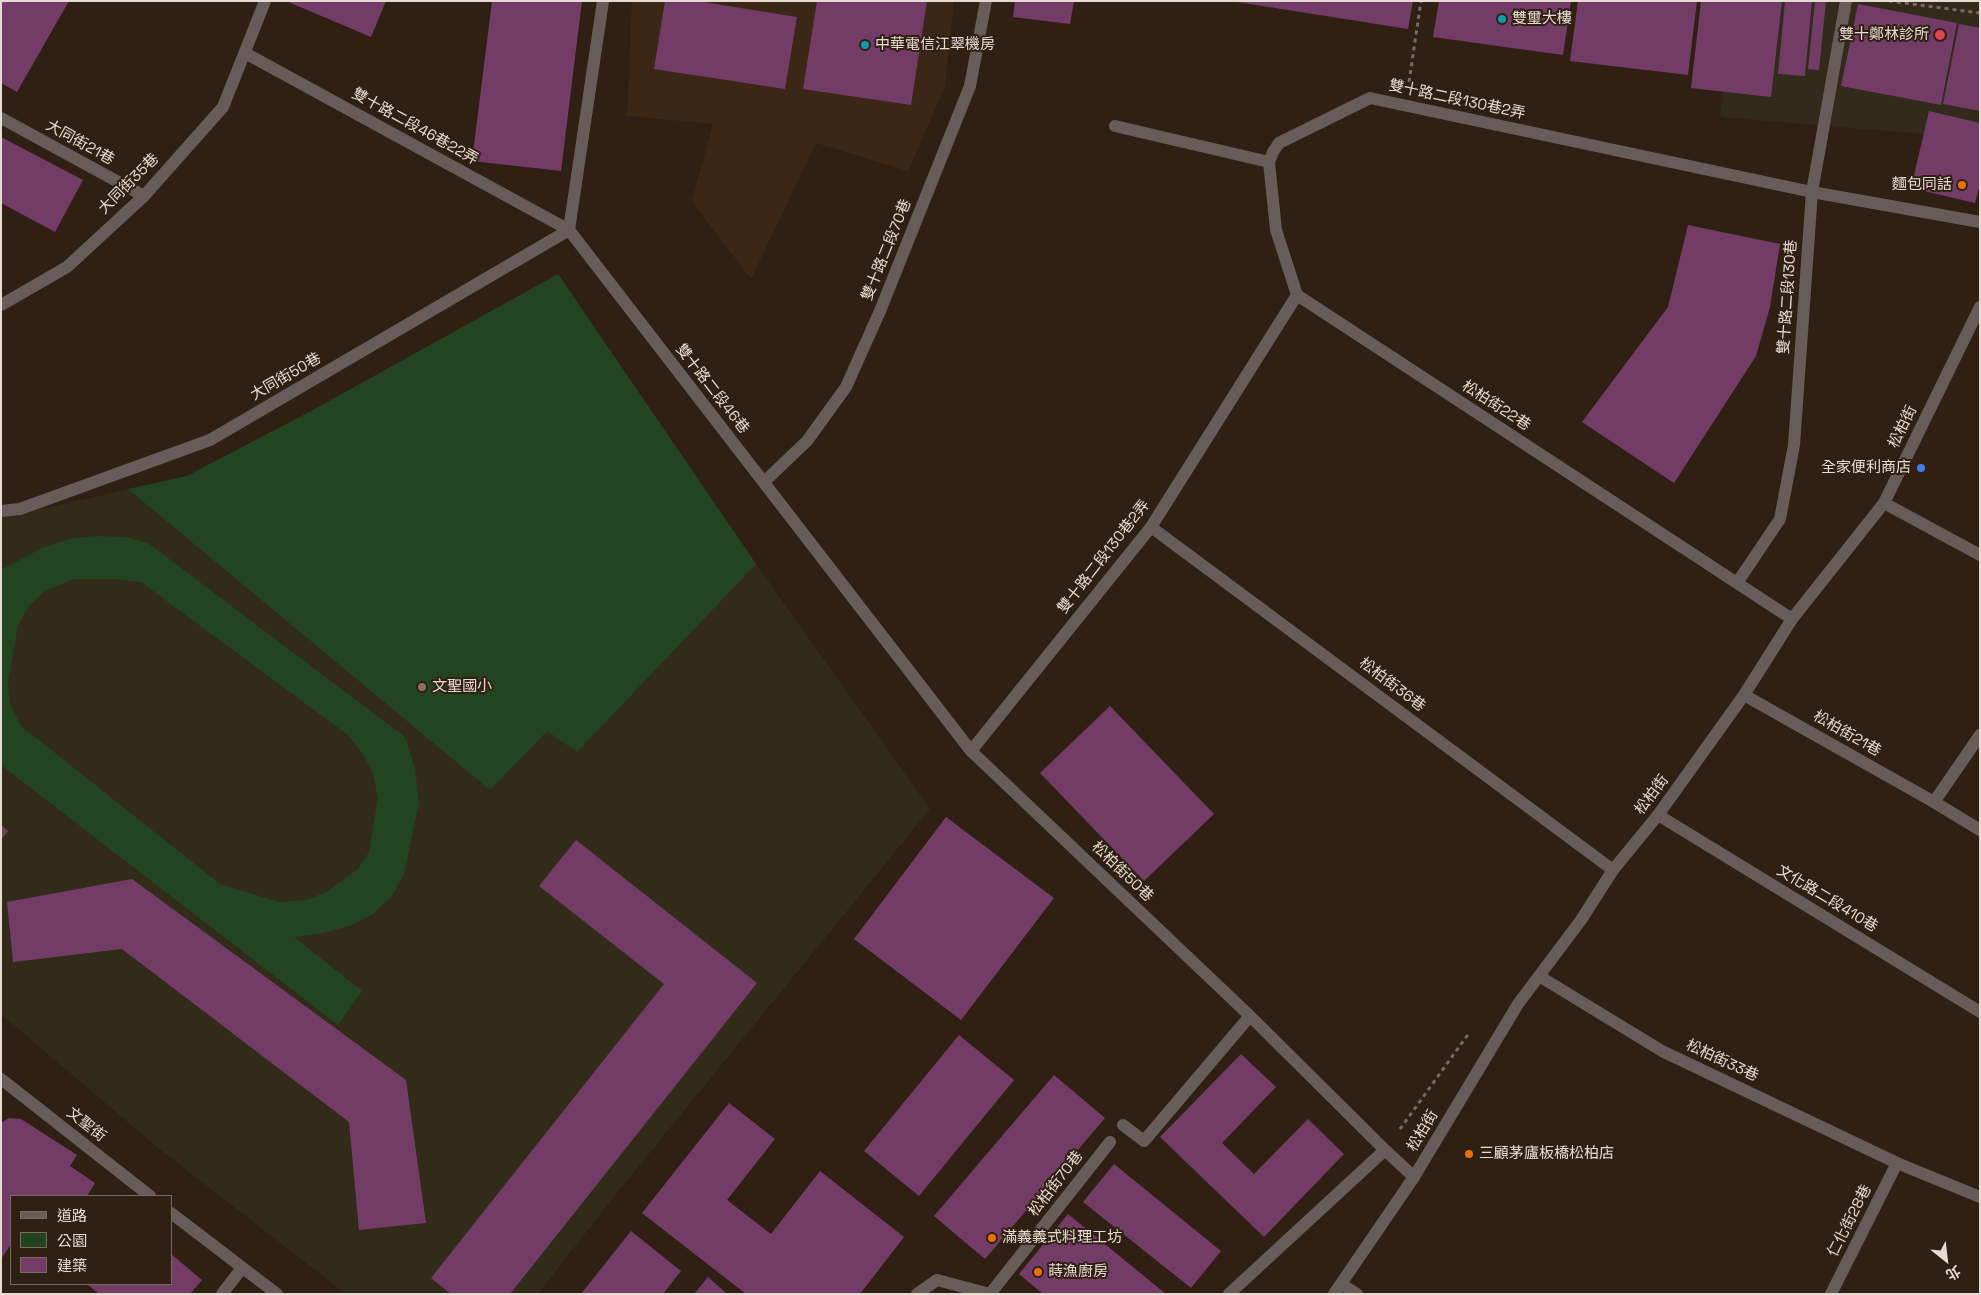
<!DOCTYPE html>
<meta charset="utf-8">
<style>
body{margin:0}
#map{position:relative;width:1981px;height:1295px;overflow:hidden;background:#302013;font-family:"Space Grotesk","Noto Sans TC",sans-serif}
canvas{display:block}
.frame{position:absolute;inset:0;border:2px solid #e6dbd3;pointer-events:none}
.legend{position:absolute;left:10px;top:1195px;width:162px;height:90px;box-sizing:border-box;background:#302013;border:1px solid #796b60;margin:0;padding:6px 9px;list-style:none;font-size:15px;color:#e6dbd3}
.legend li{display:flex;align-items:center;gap:10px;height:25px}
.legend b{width:25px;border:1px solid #796b60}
.north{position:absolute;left:1921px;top:1235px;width:50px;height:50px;-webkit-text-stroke:4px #302013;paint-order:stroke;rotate:151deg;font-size:14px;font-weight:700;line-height:20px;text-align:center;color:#e6dbd3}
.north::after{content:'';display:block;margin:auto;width:18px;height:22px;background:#e6dbd3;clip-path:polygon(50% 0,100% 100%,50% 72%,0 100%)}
</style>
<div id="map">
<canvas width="1981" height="1295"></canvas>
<div class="frame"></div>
<ul class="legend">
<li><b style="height:6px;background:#675c59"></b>道路</li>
<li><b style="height:14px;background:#234421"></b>公園</li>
<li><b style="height:14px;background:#723c67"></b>建築</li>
</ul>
<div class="north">北</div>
</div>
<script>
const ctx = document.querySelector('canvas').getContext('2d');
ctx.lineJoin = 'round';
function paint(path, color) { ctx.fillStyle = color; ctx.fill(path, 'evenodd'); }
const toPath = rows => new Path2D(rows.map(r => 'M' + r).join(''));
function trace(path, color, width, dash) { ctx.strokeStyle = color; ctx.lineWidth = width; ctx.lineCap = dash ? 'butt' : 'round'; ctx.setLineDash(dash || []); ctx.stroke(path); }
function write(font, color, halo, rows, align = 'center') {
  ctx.font = font + ' "Space Grotesk","Noto Sans TC",sans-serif'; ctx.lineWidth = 4; ctx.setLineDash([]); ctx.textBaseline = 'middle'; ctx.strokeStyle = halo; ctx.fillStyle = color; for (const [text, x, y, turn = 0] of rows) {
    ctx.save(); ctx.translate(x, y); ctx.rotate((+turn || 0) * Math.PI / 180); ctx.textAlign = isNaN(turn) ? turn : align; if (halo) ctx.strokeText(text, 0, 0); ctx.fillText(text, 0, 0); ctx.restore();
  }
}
paint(toPath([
 [1734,1,1980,1,1980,139,1720,117]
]), '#322a1a');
paint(toPath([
 [632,1,954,1,945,86,908,171,816,143,751,279,692,201,713,124,627,116]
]), '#3c2716');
paint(toPath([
 [558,274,756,564,930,809,612,1199,538,1294,346,1294,157,1147,1,1014,1,518,187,476,311,411]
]), '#322b1a');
paint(toPath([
 [558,274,756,564,577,752,547,731,490,790,128,489,187,476,311,411],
 [95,536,124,537,148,543,405,737,415,768,419,803,404,874,392,896,372,915,349,926,319,934,294,937,362,991,338,1025,1,765,1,570,42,548,69,539],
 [74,579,112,579,141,582,348,735,363,754,373,774,378,798,369,852,358,869,328,891,307,900,279,902,220,884,21,726,10,704,8,683,18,625,29,606,45,591]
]), '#234421');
paint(toPath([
 [1,1,69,1,17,92,1,83],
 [286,1,386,1,371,37],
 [492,1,582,1,561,171,472,161],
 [665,1,697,1,797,17,785,89,654,69],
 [817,1,927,1,911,105,803,89],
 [1015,1,1074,1,1070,24,1013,17],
 [1231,1,1413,1,1408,29],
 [1439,1,1571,1,1563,55,1433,37],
 [1578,1,1697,1,1688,75,1570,61],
 [1701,1,1782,1,1771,97,1691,88],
 [1785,1,1812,1,1805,76,1778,74],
 [1815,1,1826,1,1819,70,1808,69],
 [1858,4,1957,23,1941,105,1841,86],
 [1959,24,1980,28,1980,111,1943,104],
 [1929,111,1980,123,1980,184,1975,203,1911,188],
 [1,137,83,180,55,232,1,203],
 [1688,225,1780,244,1770,307,1756,356,1674,483,1582,422,1668,307],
 [1110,706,1214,814,1144,881,1040,773],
 [946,817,1054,898,961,1020,854,939],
 [1,825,8,831,1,840],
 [576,840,757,983,510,1294,451,1294,431,1278,664,984,539,886],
 [132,879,406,1080,426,1223,359,1230,349,1122,122,949,13,962,7,902],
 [959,1035,1014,1080,919,1196,864,1151],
 [1241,1054,1276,1087,1222,1143,1254,1174,1308,1119,1344,1154,1264,1237,1160,1137],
 [1054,1075,1105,1118,985,1259,934,1216],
 [729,1103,775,1139,727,1200,771,1234,820,1171,904,1237,860,1294,746,1294,642,1213],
 [9,1118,21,1119,77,1155,70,1166,95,1183,87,1196,11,1196,11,1244,1,1259,1,1123],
 [1114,1164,1221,1251,1191,1288,1083,1202],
 [1068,1214,1166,1294,1043,1294,1019,1274],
 [631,1231,681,1271,663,1294,581,1294],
 [171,1254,202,1280,190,1294,99,1294,87,1284,171,1284],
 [708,1277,727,1294,694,1294]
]), '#723c67');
trace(toPath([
 [1889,1,1980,13],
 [1409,82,1421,1],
 [1400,1129,1469,1033]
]), '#786a5f', 3, [4, 4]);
trace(toPath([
 [603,1,569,230,971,751,1250,1016,1385,1150,1414,1177],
 [245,53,569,230],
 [1,118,144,196],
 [1115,126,1269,162,1273,152,1279,143,1370,98,1812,192,1980,222],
 [1269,162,1276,230,1297,295,1792,619],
 [1,305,67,267,144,196,223,107,265,1],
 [764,482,807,441,846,387,880,311,970,86,986,1],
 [1884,503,1980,555],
 [1,511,20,509,210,440,569,230],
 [1151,527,1613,870],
 [1737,583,1780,519,1794,445,1812,192,1846,1],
 [1980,735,1934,802,1980,830],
 [971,751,1151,527,1297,295],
 [1658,815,1980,1012],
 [1539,976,1662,1051,1897,1163,1980,1197],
 [1123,1125,1144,1141,1250,1016],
 [990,1294,1110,1142],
 [1229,1294,1385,1150],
 [1831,1294,1897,1163]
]), '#675c59', 12);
trace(toPath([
 [1744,695,1934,802],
 [1,1079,150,1196],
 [171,1213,277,1294],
 [1341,1284,1357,1294],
 [222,1294,242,1268],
 [917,1294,937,1280,990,1294],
 [1334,1294,1414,1177,1518,1004,1581,920,1613,870,1658,815,1744,695,1792,619,1884,503,1980,307]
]), '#675c59', 12);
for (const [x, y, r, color] of [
 [1502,19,5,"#0f9aa8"],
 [1940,35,6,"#e0444e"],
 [865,45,5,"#0f9aa8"],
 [1962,185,5,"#e8710a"],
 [1921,468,5,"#3f7fe0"],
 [422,687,5,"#8d6e63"],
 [1469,1154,5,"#e8710a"],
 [992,1238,5,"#e8710a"],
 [1038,1272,5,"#e8710a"]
]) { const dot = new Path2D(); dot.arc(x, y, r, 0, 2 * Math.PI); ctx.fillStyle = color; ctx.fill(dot); trace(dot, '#302013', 2); }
write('15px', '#e6dbd3', '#302013', [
 ["雙璽大樓",1512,19],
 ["雙十鄭林診所",1929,35,"right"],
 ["中華電信江翠機房",875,45],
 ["麵包同話",1952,185,"right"],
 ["全家便利商店",1911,468,"right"],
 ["文聖國小",432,687],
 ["三顧茅廬板橋松柏店",1479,1154],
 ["滿義義式料理工坊",1002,1238],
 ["蒔漁廚房",1048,1272]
], 'left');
write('15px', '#e6dbd3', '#302013', [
 ["雙十路二段130巷2弄",1457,100,12],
 ["雙十路二段46巷22弄",415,127,29],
 ["大同街21巷",80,143,29],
 ["大同街35巷",129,184,-45],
 ["雙十路二段70巷",887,250,-68],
 ["雙十路二段130巷",1788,297,-86],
 ["大同街50巷",286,377,-30],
 ["雙十路二段46巷",712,389,52],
 ["松柏街22巷",1496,406,33],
 ["松柏街",1903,427,-64],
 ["雙十路二段130巷2弄",1104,557,-52],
 ["松柏街36巷",1392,685,37],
 ["松柏街21巷",1847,734,30],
 ["松柏街",1652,795,-53],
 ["松柏街50巷",1122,872,44],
 ["文化路二段410巷",1827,899,31],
 ["松柏街33巷",1722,1061,25],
 ["文聖街",86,1125,38],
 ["松柏街",1423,1131,-59],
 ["松柏街70巷",1056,1184,-52],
 ["仁化街28巷",1850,1221,-63]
]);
</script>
